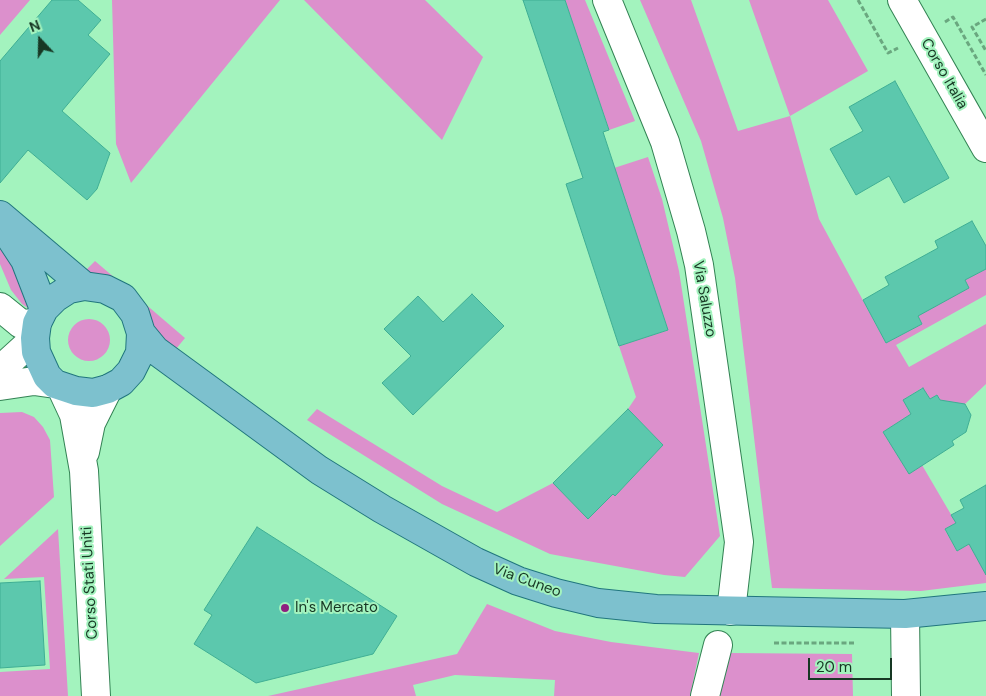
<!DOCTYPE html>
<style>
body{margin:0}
#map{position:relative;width:986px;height:696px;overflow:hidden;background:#a3f3be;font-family:"DM Sans",sans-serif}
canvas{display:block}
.north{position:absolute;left:15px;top:15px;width:50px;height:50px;-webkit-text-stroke:4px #a3f3be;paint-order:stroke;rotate:339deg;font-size:14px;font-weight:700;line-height:20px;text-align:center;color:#173824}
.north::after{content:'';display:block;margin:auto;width:18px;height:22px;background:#173824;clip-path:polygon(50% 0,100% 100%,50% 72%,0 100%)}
.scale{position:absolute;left:808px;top:658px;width:84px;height:22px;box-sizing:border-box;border:2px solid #173824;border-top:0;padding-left:6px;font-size:15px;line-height:18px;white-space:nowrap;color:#173824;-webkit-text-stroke:4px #a3f3be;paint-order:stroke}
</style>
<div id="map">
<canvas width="986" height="696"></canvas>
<div class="north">N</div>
<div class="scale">20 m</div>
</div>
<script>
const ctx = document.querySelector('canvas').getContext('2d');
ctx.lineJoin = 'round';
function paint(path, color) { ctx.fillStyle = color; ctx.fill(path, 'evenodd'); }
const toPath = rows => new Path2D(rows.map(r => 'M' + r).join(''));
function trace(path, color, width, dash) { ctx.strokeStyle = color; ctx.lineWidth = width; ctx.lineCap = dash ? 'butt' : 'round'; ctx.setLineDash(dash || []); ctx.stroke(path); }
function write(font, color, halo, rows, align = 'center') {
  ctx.font = font + ' "DM Sans",sans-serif'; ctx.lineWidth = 4; ctx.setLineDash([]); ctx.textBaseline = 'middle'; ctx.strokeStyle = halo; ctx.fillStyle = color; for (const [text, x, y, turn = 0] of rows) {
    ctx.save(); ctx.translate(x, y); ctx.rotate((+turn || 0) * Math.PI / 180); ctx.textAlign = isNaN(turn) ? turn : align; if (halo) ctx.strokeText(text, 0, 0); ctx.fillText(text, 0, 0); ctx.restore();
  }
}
paint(toPath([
 [0,0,30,0,0,35],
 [112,0,280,0,131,183,116,144],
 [304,0,425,0,483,57,442,140],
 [565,0,585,0,635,121,609,130],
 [640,0,691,0,738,131,790,116,749,0,828,0,868,71,790,116,819,219,886,343,922,324,918,316,965,280,986,269,986,295,896,345,909,367,986,324,986,384,965,404,946,409,937,395,930,399,922,388,903,400,911,414,883,432,909,473,922,465,956,523,945,530,957,551,969,544,986,545,986,583,921,591,772,588,735,278,723,218,701,141],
 [648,157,662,199,679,271,720,536,685,577,664,575,550,554,442,504,307,420,317,409,442,486,497,512,553,483,588,518,613,494,615,496,663,445,628,409,636,397,619,346,668,330,614,168],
 [0,249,11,262,37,314,22,304,11,290,0,264],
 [95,261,185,338,176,349,157,341,84,272],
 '68 340a21 21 0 1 1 42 0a21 21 0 1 1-42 0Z',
 [22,412,34,417,43,427,50,440,54,497,0,546,0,413],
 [58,529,68,696,0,696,0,672,50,669,44,577,4,579],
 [487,604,555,631,611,642,699,653,690,696,554,696,555,680,455,675,413,685,416,696,268,696,457,654],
 [730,653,852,654,853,696,718,696]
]), '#dc90cc');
const building = toPath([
 [52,0,78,0,101,20,88,35,110,54,62,111,110,153,97,189,87,200,28,150,0,183,0,61,52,0],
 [523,0,565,0,609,130,603,132,668,330,619,346,566,184,583,178,523,0],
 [895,81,949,178,904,203,889,176,856,195,830,149,863,131,849,107,895,81],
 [972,221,986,246,986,269,965,280,969,288,918,316,922,324,886,343,863,300,889,285,885,277,938,248,935,241,972,221],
 [472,294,504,326,413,415,382,383,411,356,384,329,418,296,443,322,472,294],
 [923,388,930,399,937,395,940,400,965,404,971,415,966,432,952,441,954,445,909,474,883,432,911,414,903,400,923,388],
 [628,409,663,445,615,496,613,494,588,519,553,483,628,409],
 [986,485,986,575,969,544,957,551,945,529,956,523,951,515,964,508,960,500,986,485],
 [257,527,397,616,373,654,256,683,194,644,212,615,204,610,257,527],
 [40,581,45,665,0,668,0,583,40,581]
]);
paint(building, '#5cc8ad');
trace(building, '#3fae94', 1);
const minor = toPath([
 [607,0,665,142,691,231,699,265,739,542,731,611],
 [902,0,986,148],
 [0,307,21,324,37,323],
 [0,370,35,338],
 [0,386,34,381,55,384],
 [61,387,74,415,84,471,96,696],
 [85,452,91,423,108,389],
 [905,614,906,696],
 [705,696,718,645]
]);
const major = toPath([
 [0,215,84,286],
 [6,231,25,260,44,309],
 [141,333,140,353,131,371,121,382,108,389,93,393,76,391,55,384,47,376,36,352,35,338,37,323,44,309,55,298,69,289,84,286,105,289,123,298,135,314,141,333,155,350,319,470,382,509,476,562,518,581,556,593,598,603,656,609,905,614,986,606]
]);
trace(minor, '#338354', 30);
trace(major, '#21767e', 30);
trace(toPath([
 [858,0,888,53,898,48],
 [986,19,972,27,986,51],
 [945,22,953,17,986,75],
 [774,643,856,643]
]), '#6aa77f', 3, [5, 2.5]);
trace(minor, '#fff', 28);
trace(major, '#7dc1ce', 28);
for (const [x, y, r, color] of [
 [285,608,5,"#8f1f80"]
]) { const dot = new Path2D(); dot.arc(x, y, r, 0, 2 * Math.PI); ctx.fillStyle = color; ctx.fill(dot); trace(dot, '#a3f3be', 2); }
write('15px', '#173824', '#a3f3be', [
 ["Corso Italia",944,74,60],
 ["Via Saluzzo",704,299,80],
 ["Via Cuneo",527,581,20],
 ["Corso Stati Uniti",90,583,-93]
]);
write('15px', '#173824', '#a3f3be', [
 ["In's Mercato",295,608]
], 'left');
</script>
